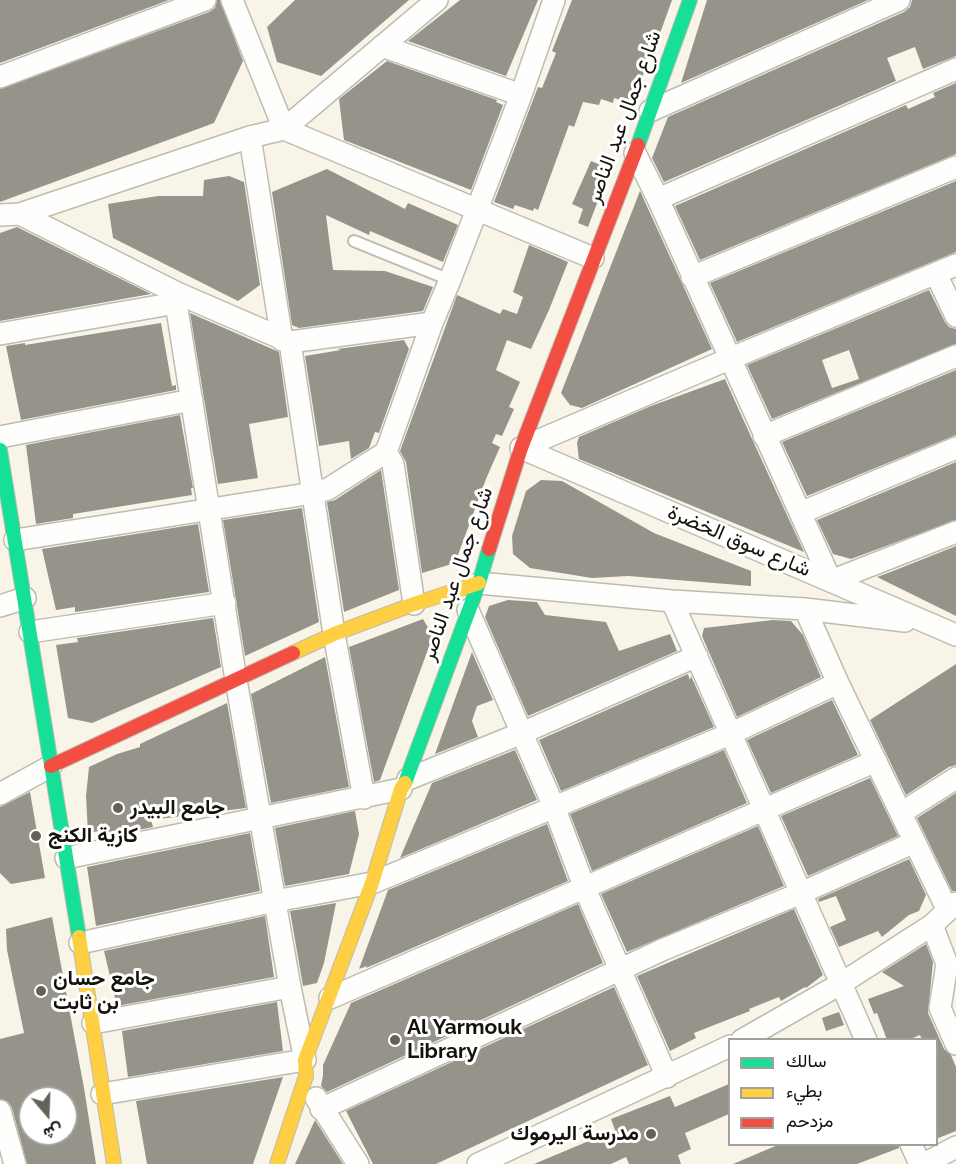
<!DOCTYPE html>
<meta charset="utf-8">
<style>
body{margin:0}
#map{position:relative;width:956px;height:1164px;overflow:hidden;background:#f8f5e8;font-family:Raleway,Vazirmatn,sans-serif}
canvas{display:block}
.legend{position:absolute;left:728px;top:1038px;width:210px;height:108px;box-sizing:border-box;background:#fff;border:2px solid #a1a09d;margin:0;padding:8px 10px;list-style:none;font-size:18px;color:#14120a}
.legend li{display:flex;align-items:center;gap:12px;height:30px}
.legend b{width:30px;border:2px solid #a1a09d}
.north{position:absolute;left:18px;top:1086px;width:60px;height:60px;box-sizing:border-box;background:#fff;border:2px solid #a1a09d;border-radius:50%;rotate:161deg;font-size:16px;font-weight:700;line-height:24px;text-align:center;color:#14120a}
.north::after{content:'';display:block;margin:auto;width:21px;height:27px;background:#646158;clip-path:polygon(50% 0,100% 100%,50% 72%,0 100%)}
</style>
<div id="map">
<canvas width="956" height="1164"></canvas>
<ul class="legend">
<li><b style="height:8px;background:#16e098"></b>سالك</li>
<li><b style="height:8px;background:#ffcf43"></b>بطيء</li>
<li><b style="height:8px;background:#f24e42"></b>مزدحم</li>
</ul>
<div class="north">ش</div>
</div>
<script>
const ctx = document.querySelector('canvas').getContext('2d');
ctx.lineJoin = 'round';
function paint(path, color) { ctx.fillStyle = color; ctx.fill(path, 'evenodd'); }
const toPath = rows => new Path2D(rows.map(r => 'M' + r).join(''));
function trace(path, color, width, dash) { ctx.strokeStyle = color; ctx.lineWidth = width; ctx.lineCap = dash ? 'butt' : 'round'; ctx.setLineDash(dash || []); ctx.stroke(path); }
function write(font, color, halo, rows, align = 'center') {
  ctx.font = font + ' Raleway,Vazirmatn,sans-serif'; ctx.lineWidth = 6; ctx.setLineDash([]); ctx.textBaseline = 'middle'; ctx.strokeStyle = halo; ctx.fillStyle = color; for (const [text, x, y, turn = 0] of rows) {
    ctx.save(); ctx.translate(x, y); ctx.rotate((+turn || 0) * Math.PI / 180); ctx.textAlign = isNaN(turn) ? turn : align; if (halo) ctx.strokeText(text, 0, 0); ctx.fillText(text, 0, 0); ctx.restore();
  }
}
paint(toPath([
 [0,0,169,0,0,63],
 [217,0,220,0,243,61,214,123,0,202,0,89,209,12,215,8],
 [295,0,409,0,321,76,277,62,267,27],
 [460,0,538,0,506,76,408,41],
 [572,0,672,0,658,39,654,38,638,93,633,91,629,103,614,98,613,103,601,99,599,105,583,102,574,127,569,125,538,210,534,208,533,211,515,205,513,209,494,202,538,87,542,88,556,53,552,51],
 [707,0,868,0,681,83],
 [912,0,956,0,956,56,923,69,915,47,887,58,896,81,664,182,652,158,668,117,904,12,910,7],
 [387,61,497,100,496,102,503,105,471,190,344,140,339,99],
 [956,83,956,154,700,260,675,206,906,105,908,109,935,97,933,93],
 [591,161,610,169,588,227,578,223,583,209,572,204],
 [327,169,405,209,408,203,458,225,443,262,370,231,369,235,326,215,333,270,385,271,433,287,423,311,299,328,292,325,272,192],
 [229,176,244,182,260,285,238,301,113,238,108,204,158,196,203,196,204,180],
 [956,181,956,252,737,342,710,283],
 [640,191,712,349,582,408,570,405,561,393],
 [17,227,151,294,0,321,0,233],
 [529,245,568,262,549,310,531,349,507,340,496,370,520,382,509,407,514,409,502,436,496,434,492,443,500,447,486,479,455,563,422,573,406,462,400,451,457,295,500,314,503,309,517,314,523,297,513,292],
 [929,290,945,322,949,327,956,329,956,344,772,419,747,365],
 [849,350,859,379,832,388,822,360],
 [190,313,279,352,288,417,249,424,258,478,218,484],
 [161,323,172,386,176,385,176,390,21,420,6,346,25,343,25,345],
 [404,340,409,349,379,433,375,432,369,448,351,459,349,441,319,446,305,356,341,350,337,349],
 [956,370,956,435,807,496,782,442],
 [725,379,753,441,804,552,579,459,577,443,579,437,651,406],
 [180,415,193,488,191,488,192,495,73,514,73,518,36,524,26,445],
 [956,462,956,520,851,559,833,554,817,520],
 [381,470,399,590,344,612,327,502,335,500],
 [541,480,562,481,654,533,751,571,751,586,628,576,592,578,530,568,513,554,512,536,526,491],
 [302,508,319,622,245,656,223,520],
 [198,524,209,592,75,612,75,607,56,610,42,549],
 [956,546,956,616,877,577,893,571],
 [508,600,537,602,545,615,606,622,619,651,670,634,677,651,528,716,485,617,489,606],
 [213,618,221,667,92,723,68,718,56,645,78,642,77,638],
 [423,619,433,636,380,780,374,782,349,647],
 [773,620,791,621,803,635,821,677,737,717,702,636,704,628],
 [472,652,493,700,477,706,472,721,478,737,435,754],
 [325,657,349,787,271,803,251,694],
 [956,664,956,765,949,767,906,795,870,720],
 [688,674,690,680,691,676,714,727,561,791,539,740],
 [832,700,858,755,771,793,747,740],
 [227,703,246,808,151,820,153,827,109,836,105,830,88,833,86,796,89,767,117,754,140,747,140,744],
 [515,750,537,800,400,858,432,783],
 [724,750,747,803,592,871,570,814],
 [870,778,898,836,808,876,781,816],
 [30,792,45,878,11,884,0,873,0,807],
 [956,793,956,891,952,891,917,818],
 [355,811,359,834,349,874,285,886,275,828],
 [547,824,568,881,366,968,367,966,359,969,388,890],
 [758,826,784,886,627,952,601,894],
 [250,833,260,891,96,926,87,867],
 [909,859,926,895,919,911,909,915,882,937,878,931,839,947,830,927,846,920,836,896,819,902,818,899],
 [336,903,324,963,317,983,303,986,290,911],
 [578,904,603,963,327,1092,321,1086,323,1075,323,1065,351,1003],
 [794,909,823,975,806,988,805,987,781,1001,779,997,749,1009,750,1011,694,1033,696,1038,670,1051,637,976],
 [265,916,274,977,117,1006,104,951],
 [52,917,84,1088,96,1164,27,1164,12,1108,8,1102,0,1099,0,1039,24,1033,7,950,6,929],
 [30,1098,66,1098,66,1134,30,1134],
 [926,944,933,962,928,1013,944,1049,951,1055,956,1067,956,1131,936,1139,936,1040,922,1040,920,1035,908,1040,887,1040,877,1013,874,1014,868,999,904,986,882,972],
 [614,987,648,1065,436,1164,373,1164,346,1111],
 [277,1002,283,1051,128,1077,122,1031],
 [839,1012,844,1025,826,1031,822,1018],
 [283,1077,253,1164,147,1164,136,1101],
 [729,1084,729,1114,685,1133,691,1149,678,1155,681,1164,629,1164,626,1157,611,1164,534,1164,615,1130,611,1119,670,1096,675,1107],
 [315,1120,343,1164,295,1164],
 [780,1144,899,1144,899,1148,857,1164,733,1164]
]), '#96948a');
const lane = toPath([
 [354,241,450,280]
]);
const street = toPath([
 [232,0,284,129,593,258],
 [382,46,521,95],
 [0,77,205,0],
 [650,111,899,0],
 [250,137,282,340],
 [635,153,658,199,831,581,956,532],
 [658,199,956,69],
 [20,214,177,293,290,342,432,323],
 [0,215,20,214,250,137,284,129,437,0],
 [936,274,956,316],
 [692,277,956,167],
 [0,334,176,303],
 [290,342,334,634,364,798],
 [764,436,956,356],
 [0,437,192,400],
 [521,448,956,635],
 [521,448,729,359,956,265],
 [800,513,956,448],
 [15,540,313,493,328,489,386,452],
 [479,583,672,601,805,609,905,621],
 [672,601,866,1040],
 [414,604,393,464,386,452,432,323,450,280,521,95,554,0],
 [0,606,25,598],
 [805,609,838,683,947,909],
 [468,610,554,807,585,889,667,1077],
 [30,632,225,603],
 [408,779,522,733,697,656],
 [0,794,51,766],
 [901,813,956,778],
 [66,858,401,789],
 [932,925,947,964,940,1008,956,1044],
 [80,943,275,901,372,883,730,734,838,683],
 [330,998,876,761],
 [93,1023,290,987],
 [742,1040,842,983,932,925,956,903],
 [102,1094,305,1060,290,987,236,680,176,303,177,293],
 [316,1098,358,1164],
 [321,1109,662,950,801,893,915,842],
 [0,1111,15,1164],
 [911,1144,920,1164],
 [478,1164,730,1046],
 [924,1164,956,1147]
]);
const fast = toPath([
 [638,145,690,0],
 [0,450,79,937],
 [405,783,479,583,489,549]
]);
const slow = toPath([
 [293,653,334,634,414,604,479,583],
 [79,937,114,1164],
 [277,1164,306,1076,305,1060,372,883,401,789,405,783]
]);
const jam = toPath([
 [489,549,521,448,638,145],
 [51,766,293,653]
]);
trace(lane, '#bebcb2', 14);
trace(street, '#bebcb2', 24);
trace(fast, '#bebcb2', 16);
trace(slow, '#bebcb2', 16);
trace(jam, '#bebcb2', 16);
trace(lane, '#fefefc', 10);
trace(street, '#fefefc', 21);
trace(fast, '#16e098', 14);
trace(slow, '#ffcf43', 14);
trace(jam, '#f24e42', 14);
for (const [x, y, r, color] of [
 [118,808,6,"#646158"],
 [36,836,6,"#646158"],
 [41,991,6,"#646158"],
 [395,1040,6,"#646158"],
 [651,1134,6,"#646158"]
]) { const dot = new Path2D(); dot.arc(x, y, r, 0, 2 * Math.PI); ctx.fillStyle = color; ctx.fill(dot); trace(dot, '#fff', 2); }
write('21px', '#14120a', '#fff', [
 ["شارع جمال عبد الناصر",624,117,-70],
 ["شارع سوق الخضرة",739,541,23],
 ["شارع جمال عبد الناصر",457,574,-71]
]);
write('bold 21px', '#14120a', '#fff', [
 ["جامع البيدر",130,808],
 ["كازية الكنج",48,836],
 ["جامع حسان",53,979],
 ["بن ثابت",53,1003],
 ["Al Yarmouk",407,1028],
 ["Library",407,1052],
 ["مدرسة اليرموك",639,1134,"right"]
], 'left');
</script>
